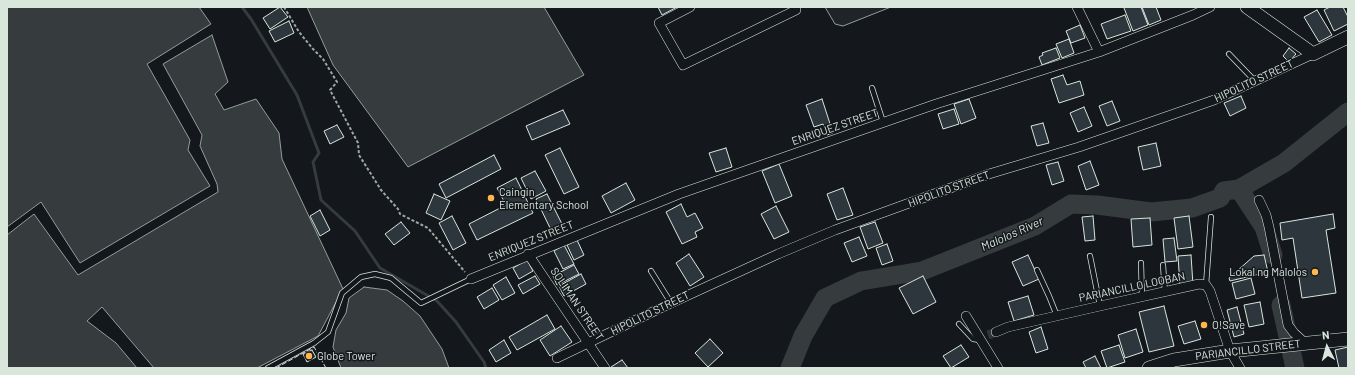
<!DOCTYPE html>
<style>
body{margin:0}
#map{position:relative;width:1355px;height:375px;overflow:hidden;background:#14181c;font-family:Barlow,sans-serif}
canvas{display:block}
.frame{position:absolute;inset:0;border:8px solid #d8e6dc;pointer-events:none}
.north{position:absolute;left:1307px;top:327px;width:40px;height:40px;-webkit-text-stroke:3px #14181c;paint-order:stroke;rotate:354deg;font-size:11px;font-weight:700;line-height:16px;text-align:center;color:#d8e6dc}
.north::after{content:'';display:block;margin:auto;width:14px;height:18px;background:#d8e6dc;clip-path:polygon(50% 0,100% 100%,50% 72%,0 100%)}
</style>
<div id="map">
<canvas width="1355" height="375"></canvas>
<div class="frame"></div>
<div class="north">N</div>
</div>
<script>
const ctx = document.querySelector('canvas').getContext('2d');
ctx.lineJoin = 'round';
function paint(path, color) { ctx.fillStyle = color; ctx.fill(path, 'evenodd'); }
const toPath = rows => new Path2D(rows.map(r => 'M' + r).join(''));
function trace(path, color, width, dash) { ctx.strokeStyle = color; ctx.lineWidth = width; ctx.lineCap = dash ? 'butt' : 'round'; ctx.setLineDash(dash || []); ctx.stroke(path); }
function write(font, color, halo, rows, align = 'center') {
  ctx.font = font + ' Barlow,sans-serif'; ctx.lineWidth = 3; ctx.setLineDash([]); ctx.textBaseline = 'middle'; ctx.strokeStyle = halo; ctx.fillStyle = color; for (const [text, x, y, turn = 0] of rows) {
    ctx.save(); ctx.translate(x, y); ctx.rotate((+turn || 0) * Math.PI / 180); ctx.textAlign = isNaN(turn) ? turn : align; if (halo) ctx.strokeText(text, 0, 0); ctx.fillText(text, 0, 0); ctx.restore();
  }
}
const green = toPath([
 [825,7,891,7,843,26,835,24,825,7]
]);
paint(green, '#202428');
trace(green, '#939e99', 1);
const water = toPath([
 [7,7,199,7,211,24,147,64,190,140,188,150,210,186,80,263,41,202,7,227,7,7],
 [307,7,544,7,584,75,408,167,333,65,307,7],
 [212,35,228,82,215,94,224,110,256,99,279,133,282,159,343,289,318,336,257,368,154,368,102,307,87,321,116,343,137,368,7,368,7,235,34,214,78,275,218,192,217,184,200,146,202,135,163,64,212,35],
 [364,287,387,290,403,301,420,316,442,349,449,368,341,368,333,347,336,330,346,313,349,298,364,287]
]);
paint(water, '#363b3e');
trace(water, '#939e99', 1);
trace(toPath([
 [242,7,251,19,297,95,319,153,313,162,321,200,355,231,380,268,437,301,456,322,484,362,486,368]
]), '#363b3e', 3);
trace(toPath([
 [1239,189,1264,227,1273,255],
 [1281,305,1295,368],
 [790,368,803,336,825,298,861,281,922,271,1035,226,1071,204,1097,205,1151,212,1192,208,1220,198,1224,191,1239,189,1284,163,1348,112]
]), '#363b3e', 19);
const building = toPath([
 [280,7,288,17,270,29,263,18,280,7],
 [658,7,677,7,662,15,658,7],
 [1125,7,1141,7,1148,25,1133,31,1124,8,1125,7],
 [1142,7,1156,7,1161,20,1149,25,1142,7],
 [1330,7,1343,7,1348,17,1348,24,1334,31,1324,10,1330,7],
 [1317,10,1332,35,1319,42,1304,17,1317,10],
 [1125,15,1131,31,1107,39,1101,24,1125,15],
 [289,21,294,33,275,42,269,31,289,21],
 [1080,25,1085,38,1071,43,1066,31,1080,25],
 [1069,39,1074,53,1062,58,1056,44,1069,39],
 [1056,48,1060,58,1042,65,1039,57,1043,55,1042,53,1056,48],
 [1289,48,1296,54,1289,62,1283,56,1289,48],
 [1063,75,1067,85,1080,81,1084,95,1059,103,1051,79,1063,75],
 [1241,96,1246,108,1230,116,1224,103,1241,96],
 [822,99,833,133,827,135,823,124,814,127,806,105,822,99],
 [969,99,976,118,961,124,954,104,969,99],
 [1112,101,1120,121,1107,126,1099,106,1112,101],
 [1084,107,1092,126,1078,132,1070,113,1084,107],
 [954,109,959,124,943,129,938,114,954,109],
 [563,110,570,124,532,140,526,126,563,110],
 [1043,123,1049,143,1037,146,1031,126,1043,123],
 [337,125,344,137,330,144,324,131,337,125],
 [1156,143,1161,166,1143,170,1138,147,1156,143],
 [560,148,579,187,564,194,545,155,560,148],
 [726,148,732,167,716,172,709,153,726,148],
 [494,155,501,169,446,198,439,184,494,155],
 [1090,161,1099,185,1086,190,1078,166,1090,161],
 [1058,162,1064,181,1052,185,1046,165,1058,162],
 [779,164,792,196,775,203,762,171,779,164],
 [535,171,546,191,531,199,521,178,535,171],
 [516,178,533,213,477,240,469,224,506,205,497,188,516,178],
 [626,183,635,200,611,213,602,196,626,183],
 [843,188,853,215,837,220,827,194,843,188],
 [434,194,450,201,441,220,426,213,434,194],
 [547,194,563,226,552,232,536,199,547,194],
 [681,204,687,217,695,213,703,228,695,232,697,237,682,244,666,212,681,204],
 [776,206,789,232,774,239,761,214,776,206],
 [320,210,330,230,320,236,310,216,320,210],
 [1333,214,1335,228,1326,230,1336,293,1302,298,1293,238,1282,240,1280,223,1333,214],
 [452,216,466,243,453,250,439,223,452,216],
 [1093,216,1095,240,1085,241,1082,217,1093,216],
 [1189,216,1193,247,1178,249,1174,218,1189,216],
 [1150,218,1152,245,1133,247,1131,219,1150,218],
 [401,222,410,233,394,245,385,234,401,222],
 [875,222,883,243,868,249,860,227,875,222],
 [859,237,867,256,852,262,844,243,859,237],
 [1174,238,1177,261,1165,262,1163,239,1174,238],
 [577,240,584,255,574,260,567,245,577,240],
 [887,244,893,261,882,265,876,248,887,244],
 [564,245,574,264,563,269,554,251,564,245],
 [689,254,704,277,690,286,676,263,689,254],
 [1028,255,1039,279,1023,286,1012,262,1028,255],
 [1191,255,1193,285,1180,286,1178,256,1191,255],
 [1264,255,1268,272,1230,281,1229,278,1254,256,1264,255],
 [527,260,533,271,519,279,513,268,527,260],
 [574,265,579,274,557,285,553,276,574,265],
 [581,274,586,284,564,296,559,286,581,274],
 [535,276,540,284,523,294,518,285,535,276],
 [923,276,936,302,913,314,899,288,923,276],
 [506,277,515,293,502,300,493,285,506,277],
 [1251,278,1255,294,1236,299,1232,283,1251,278],
 [492,288,499,300,484,309,477,297,492,288],
 [1028,296,1034,315,1014,321,1008,302,1028,296],
 [1260,302,1264,324,1249,327,1244,305,1260,302],
 [1164,306,1174,346,1149,352,1139,312,1164,306],
 [1237,307,1244,334,1234,337,1227,310,1237,307],
 [547,315,555,329,517,350,509,337,547,315],
 [1195,321,1201,339,1184,344,1178,326,1195,321],
 [561,326,572,342,550,356,540,340,561,326],
 [1041,327,1048,349,1036,353,1029,332,1041,327],
 [1136,329,1143,352,1125,358,1118,335,1136,329],
 [710,339,723,353,708,367,695,353,710,339],
 [504,340,511,353,496,362,489,350,504,340],
 [961,345,969,357,951,368,943,356,961,345],
 [1119,345,1125,362,1107,368,1101,351,1119,345],
 [1348,347,1348,368,1339,368,1335,350,1348,347],
 [312,350,316,357,307,362,303,354,312,350],
 [1095,356,1101,368,1086,368,1083,362,1095,356],
 [622,360,628,368,612,368,611,367,622,360]
]);
paint(building, '#2c363c');
trace(building, '#d8e6dc', 1);
trace(toPath([
 [988,335,996,332]
]), '#313739', 9, [9, 4.5]);
const lane = toPath([
 [1229,54,1255,81],
 [872,88,883,122],
 [1090,256,1100,306],
 [1141,263,1142,297],
 [1163,265,1165,292],
 [1037,270,1049,296,1057,316],
 [651,271,671,303],
 [1206,285,1211,217],
 [959,324,973,339,980,340],
 [268,368,314,343,328,332,342,293,361,277,375,274,391,278,421,303,471,279]
]);
const street = toPath([
 [690,7,659,23,683,65,796,10],
 [1077,7,1099,52],
 [1259,200,1266,215,1269,227,1288,325,1294,333,1305,343],
 [528,254,605,368],
 [471,279,679,194,936,104,1099,52,1193,15,1210,7],
 [966,316,998,368],
 [996,332,1008,327,1100,306,1199,284,1206,285,1210,291,1230,351,1240,368],
 [557,358,671,303,778,254,835,230,989,174,1079,147,1214,100,1313,54]
]);
const secondary = toPath([
 [1247,7,1313,54,1348,37],
 [1149,368,1174,360,1230,351,1348,339]
]);
trace(lane, '#d8e6dc', 6);
trace(street, '#d8e6dc', 10);
trace(secondary, '#d8e6dc', 14);
trace(toPath([
 [284,7,299,32,313,49,323,59,337,82,330,90,358,143,359,155,381,190,398,209,400,214,428,228,465,272]
]), '#9da8a2', 2, [3, 2]);
trace(lane, '#14181c', 4.5);
trace(street, '#14181c', 9);
trace(secondary, '#14181c', 13);
trace(toPath([
 [276,368,314,347,326,368]
]), '#d8e6dc', 1, [5, 2]);
for (const [x, y, r, color] of [
 [491,198,4,"#ffb74d"],
 [1315,272,4,"#ffb74d"],
 [1204,325,4,"#ffb74d"],
 [309,356,4,"#ffb74d"]
]) { const dot = new Path2D(); dot.arc(x, y, r, 0, 2 * Math.PI); ctx.fillStyle = color; ctx.fill(dot); trace(dot, '#14181c', 1.5); }
write('11px', '#d8e6dc', '#14181c', [
 ["HIPOLITO STREET",1254,81,-25],
 ["ENRIQUEZ STREET",835,127,-19],
 ["HIPOLITO STREET",949,189,-20],
 ["ENRIQUEZ STREET",531,241,-22],
 ["PARIANCILLO LOOBAN",1132,287,-12],
 ["SOLIMAN STREET",577,304,56],
 ["HIPOLITO STREET",650,313,-26],
 ["PARIANCILLO STREET",1248,350,-7]
]);
write('11px', '#d8e6dc', '#14181c', [
 ["Caingin",499,192],
 ["Elementary School",499,205],
 ["Lokal ng Malolos",1307,272,"right"],
 ["O!Save",1212,325],
 ["Globe Tower",317,356]
], 'left');
write('italic 12px', '#d8e6dc', '#14181c', [
 ["Malolos River",1012,234,-24]
]);
</script>
